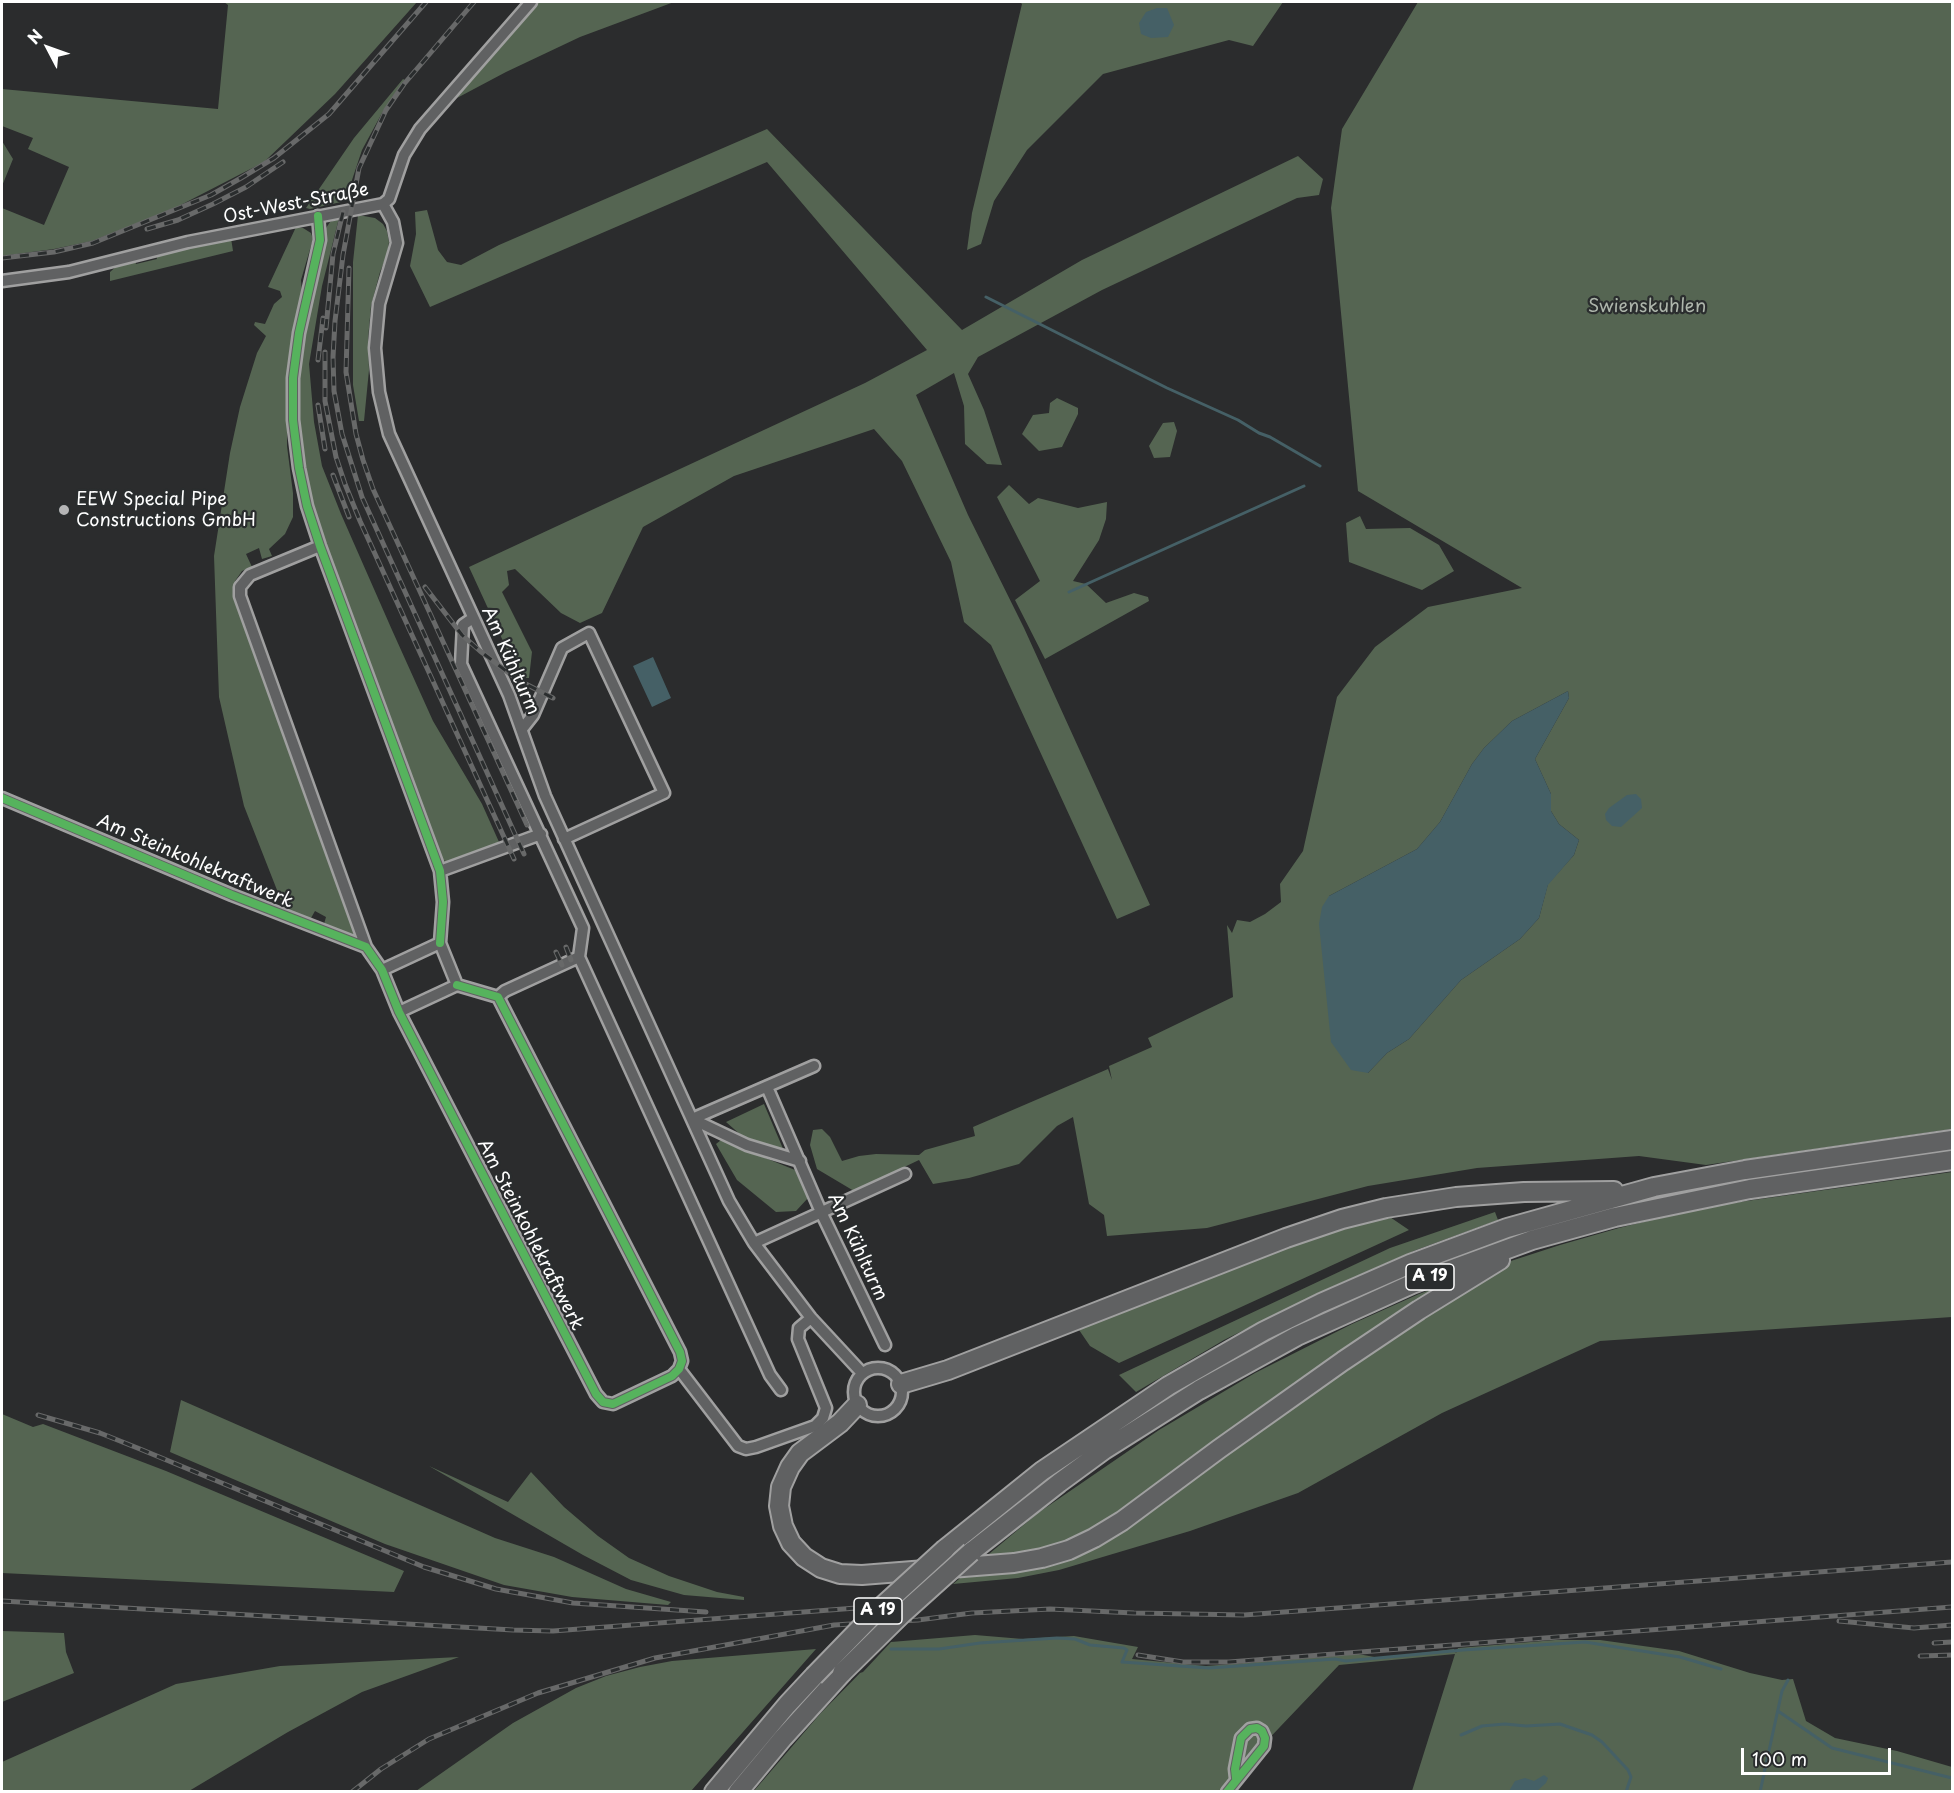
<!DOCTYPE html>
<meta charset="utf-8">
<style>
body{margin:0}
#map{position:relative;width:1954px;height:1793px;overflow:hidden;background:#2b2c2d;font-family:"Playpen Sans",sans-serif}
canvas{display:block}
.frame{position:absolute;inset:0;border:3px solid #fff;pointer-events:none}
.north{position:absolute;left:18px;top:18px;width:60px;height:60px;-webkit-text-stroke:4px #2a2d2e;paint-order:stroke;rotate:311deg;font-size:16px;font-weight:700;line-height:24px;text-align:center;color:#fff}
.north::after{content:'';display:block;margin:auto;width:21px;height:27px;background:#fff;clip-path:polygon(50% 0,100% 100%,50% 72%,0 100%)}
.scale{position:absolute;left:1741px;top:1748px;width:150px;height:27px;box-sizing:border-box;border:3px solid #fff;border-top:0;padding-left:8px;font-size:18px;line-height:21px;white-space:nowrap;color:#fff;-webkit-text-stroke:4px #2a2d2e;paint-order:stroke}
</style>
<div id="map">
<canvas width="1954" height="1793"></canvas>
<div class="frame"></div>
<div class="north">N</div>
<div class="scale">100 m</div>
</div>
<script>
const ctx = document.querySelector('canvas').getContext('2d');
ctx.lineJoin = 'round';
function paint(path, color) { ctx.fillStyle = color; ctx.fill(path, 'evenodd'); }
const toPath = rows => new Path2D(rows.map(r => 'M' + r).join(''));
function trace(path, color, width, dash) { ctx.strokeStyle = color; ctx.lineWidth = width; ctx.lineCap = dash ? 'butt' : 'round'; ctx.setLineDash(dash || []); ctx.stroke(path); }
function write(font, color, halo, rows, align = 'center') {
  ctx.font = font + ' "Playpen Sans",sans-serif'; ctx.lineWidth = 4.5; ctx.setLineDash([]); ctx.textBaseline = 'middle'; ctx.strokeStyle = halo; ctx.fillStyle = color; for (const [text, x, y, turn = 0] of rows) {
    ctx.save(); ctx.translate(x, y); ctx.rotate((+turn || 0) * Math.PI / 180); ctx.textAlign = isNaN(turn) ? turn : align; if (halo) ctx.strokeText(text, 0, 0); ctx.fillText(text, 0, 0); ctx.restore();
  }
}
paint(toPath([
 [224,2,417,2,335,94,264,162,171,210,92,241,54,249,2,256,2,208,44,225,69,167,28,149,33,138,2,126,2,89,218,109,228,5],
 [537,2,674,2,580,37,506,72,457,98,470,79],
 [1020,2,1283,2,1253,46,1229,40,1103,74,1027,150,994,201,981,244,967,250,972,213,1022,4],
 [1418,2,1952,2,1952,1129,1706,1165,1639,1156,1477,1168,1368,1186,1207,1228,1107,1236,1104,1215,1089,1204,1073,1117,1057,1126,1019,1164,969,1178,933,1184,919,1160,854,1191,817,1169,810,1145,813,1130,822,1129,830,1137,842,1161,859,1156,876,1154,919,1155,925,1150,975,1136,973,1127,1108,1069,1112,1080,1109,1066,1152,1047,1148,1038,1233,997,1227,925,1232,933,1237,920,1250,922,1265,914,1281,902,1280,884,1303,851,1337,697,1375,647,1428,607,1522,588,1358,491,1331,208,1342,129],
 [1568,691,1569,698,1535,759,1551,794,1551,811,1559,824,1579,840,1574,855,1548,884,1539,918,1520,939,1461,980,1409,1039,1387,1053,1368,1073,1329,896,1417,849,1440,822,1472,764,1484,748,1512,721],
 [403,79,405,80,382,113,362,150,346,198,341,202,310,209,306,208,354,138],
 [767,129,962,330,1082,260,1298,156,1323,179,1319,195,1297,198,1102,290,978,357,968,374,984,410,1002,465,987,464,965,444,964,406,954,373,916,395,968,515,1024,628,1150,905,1117,919,991,645,964,622,951,562,902,461,874,429,734,476,643,527,602,613,580,623,561,613,515,569,507,571,509,585,502,592,532,652,529,678,520,678,469,567,865,383,927,350,767,162,430,307,410,266,416,234,415,212,427,210,438,250,447,262,461,265,499,245],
 [2,141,13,159,2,186],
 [358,215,375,218,383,224,387,231,389,242,387,255,380,272,371,306,368,339,369,370,364,421,359,421,353,385,353,262],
 [339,218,322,286,309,364,314,422,322,466,341,514,392,630,433,721,482,804,499,842,448,862,441,859,315,516,306,486,296,415,298,367,302,331,325,247,326,228,330,222],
 [296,227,303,228,311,233,313,239,301,280,302,292,292,334,287,373,287,446,293,493,293,517,285,534,269,549,272,556,262,559,259,548,246,554,252,567,242,571,235,581,234,594,359,934,356,939,320,927,321,924,324,924,326,917,315,911,311,918,319,922,318,925,286,913,244,806,219,697,214,556,230,453,240,407,257,353,266,336,254,325,255,322,265,324,274,304,282,297,280,291,268,287],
 [231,238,233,251,110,281,110,272,118,265,135,260,136,264,157,259,156,255],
 [1057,398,1078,408,1078,414,1062,447,1039,451,1022,434,1033,415,1049,413,1050,403],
 [1174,422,1177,431,1170,457,1154,458,1149,446,1163,423],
 [1009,485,1029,504,1038,498,1078,508,1107,502,1106,519,1099,540,1073,581,1086,584,1106,603,1134,593,1148,597,1149,601,1045,659,1015,600,1040,581,997,497],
 [1360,516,1366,529,1410,528,1439,545,1454,571,1422,590,1349,562,1346,523],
 [764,1104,784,1151,750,1143,726,1122],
 [721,1140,795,1170,808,1198,796,1211,776,1212,737,1180,716,1144],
 [1952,1172,1952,1317,1600,1341,1442,1413,1298,1493,1190,1531,1059,1570,1018,1578,953,1584,1038,1513,1159,1430,1255,1373,1352,1324,1419,1294,1474,1273,1560,1245,1619,1228,1704,1207],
 [1495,1212,1498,1220,1416,1250,1316,1294,1224,1340,1136,1392,1119,1375,1390,1248],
 [1387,1215,1409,1230,1119,1363,1090,1346,1077,1327,1280,1250],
 [181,1400,495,1538,554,1557,626,1589,671,1602,668,1605,572,1597,504,1585,385,1544,170,1452],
 [2,1414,33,1427,43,1424,166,1471,404,1571,394,1592,2,1573],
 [429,1466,508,1502,531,1472,564,1507,598,1536,629,1558,669,1576,717,1592,744,1597,744,1600,684,1595,631,1580,583,1555],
 [2,1631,64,1633,66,1652,74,1673,2,1702],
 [975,1635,1023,1639,1074,1636,1138,1647,1132,1659,1206,1666,1358,1654,1380,1658,1454,1649,1456,1653,1458,1648,1555,1640,1600,1640,1679,1651,1750,1673,1782,1680,1793,1679,1806,1721,1835,1738,1897,1751,1952,1767,1952,1792,1412,1791,1455,1654,1339,1665,1219,1791,753,1792,820,1714,860,1673,863,1672,891,1642],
 [816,1649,691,1791,416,1791,513,1723,576,1688,606,1676,640,1667,672,1661],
 [459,1657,362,1692,288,1732,189,1791,2,1791,2,1762,176,1684,280,1666]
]), '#556552');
paint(toPath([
 [1157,8,1167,8,1174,25,1168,37,1151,38,1141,34,1139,23,1146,12],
 [653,657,671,698,652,707,633,666],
 [1568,691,1569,698,1535,759,1551,794,1551,811,1559,824,1579,840,1574,855,1548,885,1539,918,1520,939,1461,980,1409,1039,1387,1053,1368,1073,1351,1070,1331,1042,1319,924,1322,907,1329,896,1417,849,1440,822,1472,764,1484,748,1512,721],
 [1636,794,1641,799,1642,808,1621,827,1612,826,1606,820,1605,814,1609,808,1627,795],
 [1544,1775,1548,1778,1546,1783,1537,1791,1509,1791,1515,1781,1525,1778,1534,1781]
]), '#456066');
trace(toPath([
 [986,297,1167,388,1238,420,1259,433,1270,437,1320,466],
 [1069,592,1304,486],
 [891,1649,939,1649,980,1643,1057,1638,1075,1639,1090,1645,1124,1648,1127,1650,1122,1662,1209,1668,1335,1659,1346,1661,1463,1650,1585,1642,1680,1657,1721,1669],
 [1778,1711,1832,1748,1952,1778],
 [1461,1735,1482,1726,1505,1724,1526,1726,1560,1724,1592,1735,1602,1742,1628,1770,1631,1777,1626,1792],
 [1760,1792,1782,1691,1788,1680]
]), '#456066', 3);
const minor = toPath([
 [383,204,393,222,397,243,379,304,375,348,379,392,389,434,509,695,545,796,729,1201,754,1243,811,1318,862,1373],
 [318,216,320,240,299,333,293,378,293,420,299,468,307,506,320,546,440,871,443,902,440,943],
 [2,281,69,272,188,242,383,204,389,199,404,155,420,129,531,2],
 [320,546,250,575,240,587,240,596,366,947],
 [473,618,463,625,461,664,583,928,579,957,770,1375,781,1390],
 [522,729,533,715,562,648,589,633,664,793,564,839],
 [2,798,232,895,366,947,382,970,399,1012,596,1394,603,1402,613,1404,672,1376,679,1369,682,1361,680,1352,498,997,457,985],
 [440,871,541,834],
 [382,970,440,943,457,985,399,1012],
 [498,997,505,991,579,957],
 [767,1087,821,1212,885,1345],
 [692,1119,814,1066],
 [692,1119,747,1145,800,1161],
 [754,1243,905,1174],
 '854 1392a24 24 0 1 1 48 0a24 24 0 1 1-48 0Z',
 [679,1369,738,1446,746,1449,756,1447,815,1426,823,1418,826,1408,798,1339,799,1328,811,1318],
 [1227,1792,1264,1746,1265,1738,1262,1731,1257,1728,1250,1729,1241,1738,1235,1769,1236,1778]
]);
const motorway = toPath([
 [901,1384,948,1370,1286,1238,1342,1219,1386,1208,1456,1197,1524,1192,1614,1191],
 [857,1405,840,1423,800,1453,790,1467,781,1487,779,1506,783,1526,791,1543,804,1557,821,1568,840,1574,862,1575,1014,1563,1042,1558,1069,1550,1094,1538,1122,1521,1219,1449,1343,1361,1419,1310,1500,1260],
 [945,1549,1042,1471,1168,1386,1264,1331,1321,1303,1410,1264,1507,1228,1654,1187,1745,1170,1952,1140],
 [971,1552,1059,1483,1104,1450,1199,1390,1297,1336,1412,1284,1532,1240,1615,1217,1750,1189,1952,1160],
 [714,1792,787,1705,814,1676],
 [738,1792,783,1738,842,1673]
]);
trace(minor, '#a0a0a0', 15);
trace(motorway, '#a0a0a0', 22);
trace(minor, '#606162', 10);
trace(motorway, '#606162', 18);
const rail = toPath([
 [474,2,404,84,386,110,359,168,343,255,335,321,333,357,334,391,342,434,362,497,524,854],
 [147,229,178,220,213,204,246,187,283,162],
 [2,258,54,252,93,243,211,195,241,178,274,158,329,114,426,2],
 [349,268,346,372,356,434,363,460,373,489,527,825],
 [326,328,333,254,343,212],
 [325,352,325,401,336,457,345,484,360,521,514,859],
 [318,360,323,318],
 [318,405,325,449],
 [333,475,349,517],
 [425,587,462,635,480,651,518,680,553,698],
 [566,947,571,960],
 [556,952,562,965],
 [38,1415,100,1433,140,1449,424,1567,496,1589,573,1603,706,1612],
 [2,1601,513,1630,553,1631,909,1604],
 [1839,1621,1914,1628,1952,1625],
 [1934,1643,1952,1642],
 [1138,1655,1183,1662,1229,1662,1952,1607],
 [1920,1656,1952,1655],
 [352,1792,381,1769,429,1739,538,1693,655,1658,834,1625,918,1620,972,1613,1050,1609,1134,1613,1244,1615,1952,1562]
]);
trace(rail, '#686969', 5);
trace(rail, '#2a2d2e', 3, [9]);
const motorwayBridge = toPath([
 [842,1673,902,1614,971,1552],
 [814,1676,877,1611,945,1549]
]);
trace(motorwayBridge, '#a0a0a0', 22, []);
trace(motorwayBridge, '#606162', 18);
trace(toPath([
 [318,216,320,240,299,333,293,378,293,420,299,468,307,506,320,546,440,871,443,902,440,943],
 [2,798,232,895,366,947,382,970,399,1012,596,1394,603,1402,613,1404,672,1376,679,1369,682,1361,680,1352,498,997,457,985],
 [1227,1792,1264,1746,1265,1738,1262,1731,1257,1728,1250,1729,1241,1738,1235,1769,1236,1778]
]), '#56b35d', 8);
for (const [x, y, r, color] of [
 [64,510,6,"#b5b5b6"]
]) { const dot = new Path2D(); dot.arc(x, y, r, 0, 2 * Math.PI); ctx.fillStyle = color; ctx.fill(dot); trace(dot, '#2a2d2e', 2); }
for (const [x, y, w] of [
 [1430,1277,48],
 [878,1611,48]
]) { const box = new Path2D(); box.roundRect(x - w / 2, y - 13, w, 26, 4.5); ctx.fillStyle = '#2a2d2e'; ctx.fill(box); trace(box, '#fff', 1.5); }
write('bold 16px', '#fff', null, [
 ["A 19",1430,1277],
 ["A 19",878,1611]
]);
write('18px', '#fff', '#2a2d2e', [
 ["Ost-West-Straße",296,204,-11],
 ["Am Kühlturm",510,661,66],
 ["Am Steinkohlekraftwerk",195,862,23],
 ["Am Steinkohlekraftwerk",530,1235,63],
 ["Am Kühlturm",857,1247,65]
]);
write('18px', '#aeb6ac', '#2a2d2e', [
 ["Swienskuhlen",1647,307]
]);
write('18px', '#fff', '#2a2d2e', [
 ["EEW Special Pipe",76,500],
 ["Constructions GmbH",76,521]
], 'left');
</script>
